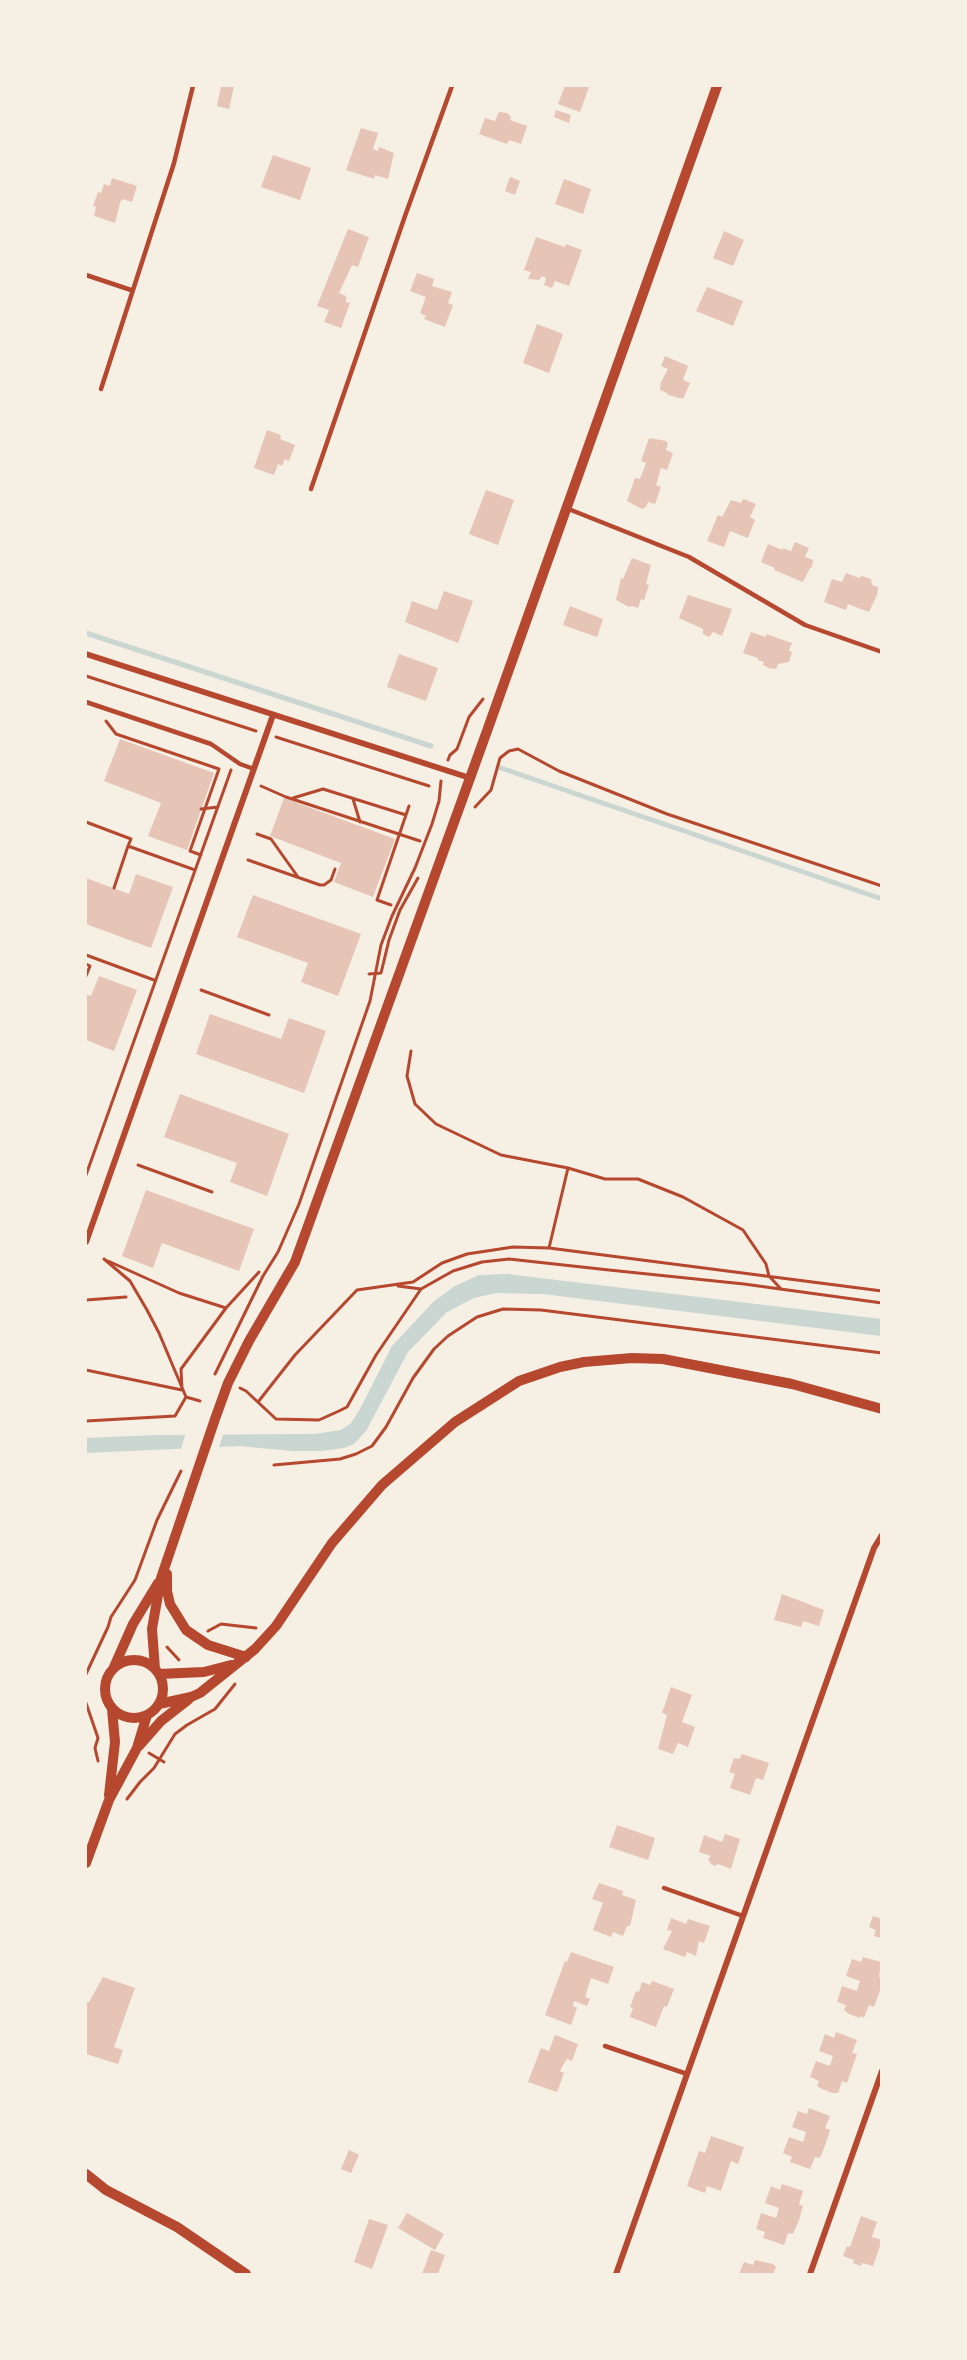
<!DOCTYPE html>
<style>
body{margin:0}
#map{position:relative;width:967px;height:2360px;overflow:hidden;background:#f6efe4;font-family:"Asap Condensed",sans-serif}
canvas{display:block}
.frame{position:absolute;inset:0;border:87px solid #f6efe4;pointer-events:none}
</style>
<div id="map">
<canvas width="967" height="2360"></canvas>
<div class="frame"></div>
</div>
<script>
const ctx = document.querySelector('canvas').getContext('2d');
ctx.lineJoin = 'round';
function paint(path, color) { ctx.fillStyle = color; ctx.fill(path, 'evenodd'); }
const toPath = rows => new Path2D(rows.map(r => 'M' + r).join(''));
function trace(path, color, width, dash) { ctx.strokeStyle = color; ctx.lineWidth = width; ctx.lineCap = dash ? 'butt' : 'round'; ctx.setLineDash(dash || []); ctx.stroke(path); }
paint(toPath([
 [507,1274,881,1319,881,1336,543,1294,496,1293,474,1298,447,1312,408,1352,366,1431,354,1444,344,1448,321,1451,291,1451,240,1446,86,1453,86,1438,157,1435,314,1434,341,1430,351,1423,360,1409,392,1346,434,1301,455,1286,479,1275]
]), '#c9d6d2');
paint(toPath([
 [186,1432,224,1432,218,1450,180,1452]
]), '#f6efe4');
trace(toPath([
 [86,633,431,746],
 [498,767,882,899]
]), '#c9d6d2', 5);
paint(toPath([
 [221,86,234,86,229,109,217,106],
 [565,86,589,87,580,112,558,104],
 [556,110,571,115,569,123,554,117],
 [499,112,507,113,511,117,510,120,527,126,521,144,509,140,507,144,479,134,485,118,495,121],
 [361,128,378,133,373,149,378,151,379,147,394,153,388,179,375,175,374,179,346,170],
 [273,155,311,168,300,200,261,187],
 [510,177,520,181,515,195,505,191],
 [112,178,137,186,132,202,122,199,120,203,115,223,94,216,96,207,93,206,98,192,101,193,104,184,110,186],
 [564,179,591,189,583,214,555,204],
 [348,229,369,237,358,267,352,265,339,293,346,296,346,302,350,303,341,328,324,322,329,310,317,306],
 [724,231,744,240,733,266,713,258],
 [536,237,565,247,566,244,582,250,569,286,555,281,552,288,544,285,546,278,542,276,539,280,528,279,531,272,524,270],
 [417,273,434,279,432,286,452,292,448,303,453,305,445,327,424,319,426,316,420,313,426,297,410,291],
 [707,287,743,301,733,326,696,311],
 [537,324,563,334,549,373,523,363],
 [665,356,688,366,683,380,690,383,683,399,668,395,667,393,660,390,661,382,668,369,661,366],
 [267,430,281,435,280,439,295,445,289,461,285,459,282,466,278,464,274,475,254,468],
 [649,438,666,441,668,444,666,450,673,453,667,470,661,468,656,485,661,487,655,504,648,502,646,507,642,509,627,501,635,478,640,479,646,463,641,461],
 [486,490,514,500,498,545,469,534],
 [743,499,756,504,750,517,755,520,748,538,730,531,724,547,707,541,718,515,722,517,731,500,741,503],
 [795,542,809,548,805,557,813,560,812,567,810,568,803,582,774,570,775,568,761,562,768,544,782,550,783,548,791,551],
 [632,558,651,565,646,584,649,585,644,600,641,599,638,608,632,606,629,607,616,600,621,578,623,579],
 [846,573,859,578,862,576,871,579,872,585,878,587,877,595,869,612,848,604,846,610,824,602,832,579,842,582],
 [444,591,473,601,458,643,405,622,412,601,437,610],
 [688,595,732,609,722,636,713,632,709,637,703,634,703,629,679,618],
 [570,606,603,619,597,637,563,625],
 [751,632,766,637,766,634,792,643,789,651,792,652,789,662,778,664,776,669,769,668,763,665,764,662,758,660,758,658,743,653],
 [399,654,438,668,426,701,387,687],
 [120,739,214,773,187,850,148,836,161,803,104,781],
 [284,798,395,839,373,897,334,882,341,863,270,836],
 [136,874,173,887,151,948,86,924,86,878,129,894],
 [253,895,361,934,338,996,301,982,308,963,237,937],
 [99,976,137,990,114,1051,86,1040,86,994,91,996],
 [210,1014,281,1039,289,1018,326,1031,304,1093,196,1054],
 [180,1094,289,1134,267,1196,230,1182,237,1163,164,1137],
 [146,1190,254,1229,239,1271,162,1243,153,1268,122,1256],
 [782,1594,824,1610,819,1626,803,1621,801,1627,774,1620],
 [671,1687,692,1695,682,1722,695,1727,688,1747,678,1743,673,1754,658,1749,667,1715,662,1713],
 [742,1754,769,1763,763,1780,756,1778,750,1795,730,1788,735,1774,729,1772,734,1758,739,1759],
 [617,1825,655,1838,648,1860,609,1847],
 [725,1834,740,1839,731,1869,718,1864,715,1866,711,1864,708,1859,711,1856,699,1852,704,1835,722,1842],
 [599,1883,623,1891,622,1895,636,1900,630,1926,627,1926,623,1936,613,1932,611,1937,593,1930,603,1903,592,1899],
 [873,1916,882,1919,882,1938,874,1936,876,1930,869,1927],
 [671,1918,686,1924,688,1919,710,1926,704,1943,699,1941,696,1956,687,1952,685,1957,663,1949,672,1931,667,1930],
 [571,1952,614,1967,608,1984,591,1978,585,1997,590,1999,587,2006,574,2001,573,2006,577,2008,571,2025,545,2015,565,1961,567,1962],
 [863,1957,881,1962,879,1977,882,1978,882,1985,874,2007,869,2005,864,2018,861,2016,860,2018,849,2014,844,2010,846,2005,837,2002,842,1986,857,1991,860,1981,846,1976,852,1959,861,1962],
 [103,1977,135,1988,114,2047,123,2050,118,2064,86,2054,86,2002,89,2002],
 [652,1981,674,1989,667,2007,664,2006,656,2027,630,2017,633,2008,630,2007,636,1991,639,1992,642,1982,650,1985],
 [836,2032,857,2040,852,2053,857,2054,847,2083,842,2081,838,2093,833,2093,822,2089,817,2086,819,2081,810,2077,816,2061,830,2066,833,2056,819,2051,825,2034,834,2038],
 [555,2035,578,2044,572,2061,567,2059,563,2065,560,2071,564,2073,557,2092,528,2082,541,2048,549,2051],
 [809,2108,830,2116,825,2128,830,2130,826,2143,820,2158,815,2157,810,2169,790,2162,792,2157,783,2153,789,2137,803,2142,806,2132,792,2127,798,2111,807,2114],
 [711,2136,744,2147,738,2164,731,2161,721,2191,707,2186,705,2193,687,2186,699,2151,705,2153],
 [349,2150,359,2155,351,2173,341,2169],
 [782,2184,803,2191,799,2204,803,2206,799,2220,793,2234,788,2233,784,2245,763,2238,765,2232,756,2229,761,2213,776,2218,779,2208,765,2203,771,2186,780,2190],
 [407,2213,444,2234,435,2250,398,2228],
 [861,2216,877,2222,872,2237,882,2240,873,2266,862,2263,861,2266,853,2263,854,2260,843,2256,847,2246,850,2247],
 [369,2219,388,2225,372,2269,354,2262],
 [431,2250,445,2255,438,2274,422,2274],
 [755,2260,773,2264,776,2267,773,2274,739,2274,744,2262,753,2265]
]), '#e6c5b7');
trace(toPath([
 [86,676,256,731],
 [106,721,116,734,219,769,190,851,201,855],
 [276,737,429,786],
 [448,760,450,755,457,749,469,717,483,699],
 [261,786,286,797,420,841],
 [293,798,323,789,406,815],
 [353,799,360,822],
 [475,807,491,790,500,758,509,751,518,749,559,771,667,814,882,886],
 [201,809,218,807],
 [86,822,131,839,128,846,195,870],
 [257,834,271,839,298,877],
 [248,860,320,885,324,885,331,880,335,869],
 [114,888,128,846],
 [391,905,377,900,409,806],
 [86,955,154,980],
 [86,964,90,966,86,976],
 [369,974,381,973,389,940,400,910,418,878],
 [201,990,269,1015],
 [411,1051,407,1076,415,1104,436,1124,501,1155,568,1168,549,1248],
 [138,1165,212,1192],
 [568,1168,605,1179,638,1179,683,1197,743,1230,766,1264,769,1276,781,1289],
 [86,1175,231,770],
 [104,1259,130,1281,147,1310,159,1333,186,1397],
 [108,1261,179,1293,226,1308],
 [392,1285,413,1282,442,1263,467,1254,513,1247,549,1248,882,1291],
 [398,1286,421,1289],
 [86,1300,126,1297],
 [86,1370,182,1390,181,1369,226,1308,259,1272],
 [215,1374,263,1276,278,1252,299,1204,370,1001,381,945,392,916,415,868,432,824,439,801,441,781],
 [240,1388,246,1391,276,1419,319,1420,339,1411,347,1407,376,1355,421,1289,453,1271,482,1262,509,1259,609,1270,744,1284,882,1303],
 [258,1402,295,1355,357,1290,392,1285],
 [86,1421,175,1416,186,1397,200,1401],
 [274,1465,340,1459,356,1454,372,1446,386,1427,413,1378,434,1349,448,1336,477,1317,503,1309,541,1310,882,1353],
 [208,1631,221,1624,256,1628],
 [167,1647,179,1660],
 [86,1674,108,1627,111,1617,135,1580,157,1520,181,1471],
 [86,1703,98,1738,95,1748,98,1761],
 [149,1753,164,1762],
 [127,1799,140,1782,154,1768,175,1734,187,1725,215,1709,235,1684]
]), '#b5482f', 3);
trace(toPath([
 [86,275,131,290],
 [101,389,174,163,193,86],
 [311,489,405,216,452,86],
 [566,508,689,557,805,625,882,652],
 [86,702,211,744,240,764,254,769],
 [664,1888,743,1916],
 [605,2046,687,2074]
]), '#b5482f', 4.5);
trace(toPath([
 [86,654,470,778],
 [86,1242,273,715],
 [616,2274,874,1548,882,1535],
 [810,2274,882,2071]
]), '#b5482f', 6);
trace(toPath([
 [167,1574,167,1591,170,1604,186,1630,208,1645,246,1657],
 '105 1689a29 29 0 1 1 58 0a29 29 0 1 1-58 0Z',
 [114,1667,133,1624,158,1583],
 [155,1669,152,1629,161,1578,215,1419,228,1383,249,1341,295,1262,487,731,717,86],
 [159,1674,204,1672,231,1665],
 [159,1704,191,1697,200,1693,255,1649,276,1626,332,1543,382,1485,455,1422,519,1381,560,1367,584,1362,632,1358,663,1359,792,1384,882,1409],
 [139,1746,161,1721,189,1699],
 [109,1795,115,1742,112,1709],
 [86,1863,109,1800,137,1748,147,1715],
 [86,2174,106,2190,177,2227,246,2274]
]), '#b5482f', 10);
</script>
